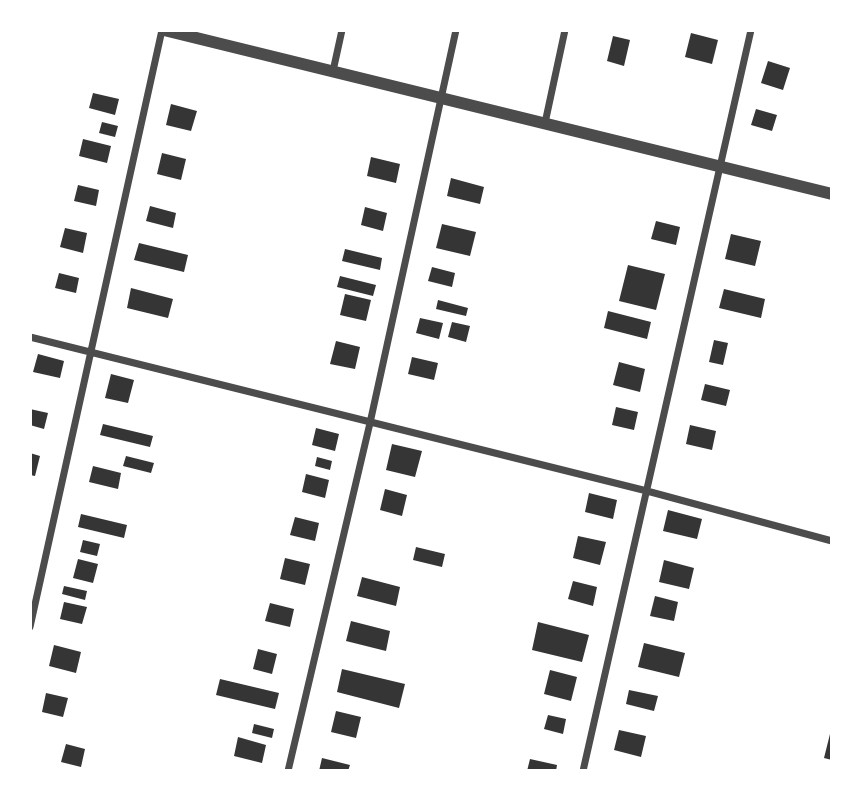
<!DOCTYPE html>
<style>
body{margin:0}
#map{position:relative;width:862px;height:801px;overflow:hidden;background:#fff;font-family:"Libre Baskerville",serif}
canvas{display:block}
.frame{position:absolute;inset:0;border:32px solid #fff;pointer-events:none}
</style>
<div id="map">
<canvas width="862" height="801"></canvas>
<div class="frame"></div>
</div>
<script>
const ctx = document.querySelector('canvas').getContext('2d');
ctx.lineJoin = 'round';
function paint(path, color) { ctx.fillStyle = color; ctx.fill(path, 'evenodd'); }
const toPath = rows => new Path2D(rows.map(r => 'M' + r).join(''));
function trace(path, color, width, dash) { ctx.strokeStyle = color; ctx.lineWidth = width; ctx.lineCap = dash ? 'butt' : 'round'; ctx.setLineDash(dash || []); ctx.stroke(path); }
paint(toPath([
 [691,33,718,40,712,64,685,57],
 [613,36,630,40,624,66,607,61],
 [768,61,790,68,783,90,761,83],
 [93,93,119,99,115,115,89,108],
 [171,104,197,111,191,131,166,125],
 [756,109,777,115,772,131,751,125],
 [102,122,118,126,115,137,99,133],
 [83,139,111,146,107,163,79,156],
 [162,153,186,159,181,180,157,174],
 [371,157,400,164,396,183,367,176],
 [451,178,484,187,480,204,447,196],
 [78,185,99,190,96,206,74,201],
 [150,206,176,213,173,228,146,221],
 [365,207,387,213,383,231,361,225],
 [656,221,680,227,676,245,651,239],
 [442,224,476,232,470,256,436,248],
 [65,228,87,233,83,253,60,247],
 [731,234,761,241,755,266,725,259],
 [139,243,188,255,184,272,134,260],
 [345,249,382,258,380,270,342,261],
 [628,265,665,274,656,310,619,301],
 [432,267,455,273,452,287,428,281],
 [59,273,79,278,76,293,55,288],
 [340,276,376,285,373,296,337,287],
 [131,288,173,299,168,318,127,308],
 [724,289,765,299,761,318,719,308],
 [345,294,371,300,366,321,340,315],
 [438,300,468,308,466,316,436,309],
 [608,311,651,322,647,339,604,328],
 [420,318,443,323,439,339,416,333],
 [452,322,470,326,466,342,448,337],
 [714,340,728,343,723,365,709,362],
 [336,341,360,347,355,369,330,364],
 [38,354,64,361,60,378,33,372],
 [412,357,438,363,434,380,408,374],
 [619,362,645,369,640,392,613,385],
 [111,374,134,380,128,403,105,398],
 [705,384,730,390,726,406,701,400],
 [616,407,638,412,634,430,612,425],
 [30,409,48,413,44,429,30,425],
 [103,424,153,436,150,447,100,435],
 [690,425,716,431,712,450,686,444],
 [316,428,339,434,335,451,312,445],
 [392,444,422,451,415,477,386,470],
 [30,453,40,456,35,476,30,475],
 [126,456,154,463,151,473,123,466],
 [317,457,332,461,330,470,315,466],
 [93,466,121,473,118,489,89,482],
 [306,474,329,480,325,498,302,492],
 [385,489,407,495,402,516,380,510],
 [589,493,617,500,613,519,585,512],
 [668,510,702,519,697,539,663,531],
 [81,514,127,525,124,538,78,527],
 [295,517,319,523,315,541,290,535],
 [578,536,606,542,600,565,573,558],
 [83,540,100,544,97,556,80,552],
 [416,547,445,554,442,567,413,560],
 [285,558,310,564,305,585,280,579],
 [78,559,98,564,93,583,73,578],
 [664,560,694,568,689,589,659,582],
 [362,577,400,587,396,606,357,596],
 [573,581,597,587,593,606,568,599],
 [64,586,87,591,85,600,62,594],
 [655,596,678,602,674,621,650,616],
 [64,602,87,607,82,624,60,619],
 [270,603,294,609,290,627,265,621],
 [351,621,390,631,386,651,346,641],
 [538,622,589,635,582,662,532,650],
 [644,643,685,653,679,677,638,667],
 [54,645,81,652,76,673,49,666],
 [258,649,277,654,272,674,253,669],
 [342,669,405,684,399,708,337,692],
 [550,670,577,677,571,701,544,694],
 [220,679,279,693,275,709,216,695],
 [629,690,658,696,654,711,626,704],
 [46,693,68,698,63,717,42,712],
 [336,711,361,717,356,738,331,732],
 [548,715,566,719,563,734,544,729],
 [254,724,274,729,272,738,252,733],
 [619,730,646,736,641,757,614,750],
 [830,734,832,734,832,760,824,758],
 [238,737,266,745,262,763,234,756],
 [66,744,85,749,81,767,61,762],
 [322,758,350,765,348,771,319,771],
 [530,759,557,765,556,771,527,771]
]), '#353535');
trace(toPath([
 [333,71,342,30],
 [545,123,565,30],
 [30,337,647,491,832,541],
 [30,627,162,30],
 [288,771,370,423,456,30],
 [583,771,751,30]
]), '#4c4c4c', 7);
trace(toPath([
 [164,30,832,194]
]), '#4c4c4c', 12);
</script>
